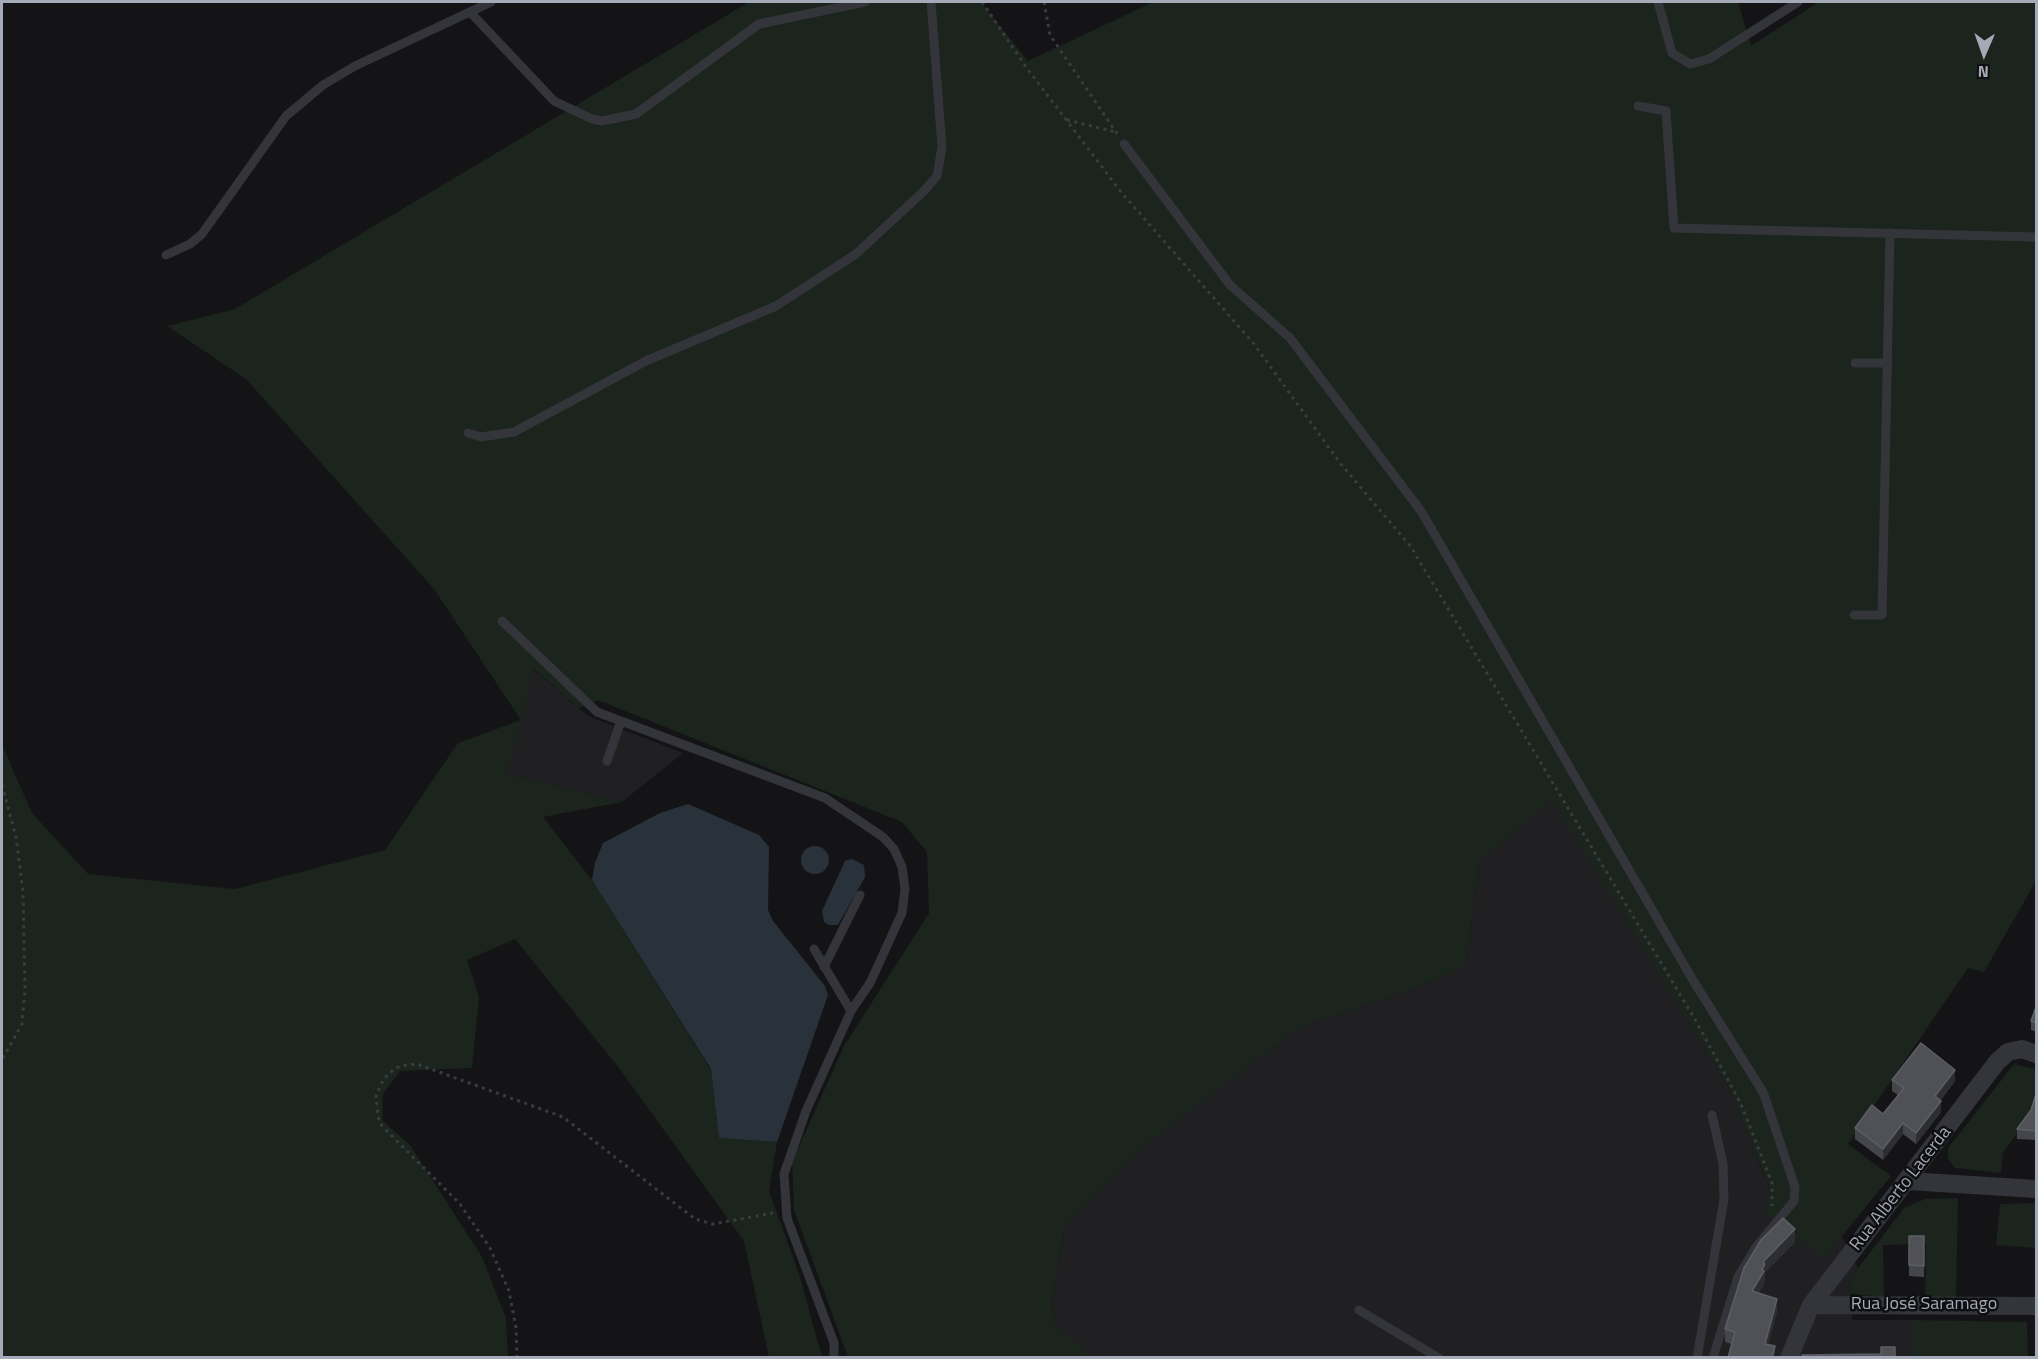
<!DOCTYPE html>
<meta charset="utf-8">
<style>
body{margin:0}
#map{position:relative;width:2038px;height:1359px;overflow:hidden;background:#141416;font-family:"Titillium Web",sans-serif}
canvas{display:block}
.frame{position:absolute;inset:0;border:3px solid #a4aab7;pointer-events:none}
.north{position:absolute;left:1954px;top:24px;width:60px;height:60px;-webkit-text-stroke:4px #0f0f11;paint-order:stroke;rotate:182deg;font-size:16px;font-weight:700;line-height:24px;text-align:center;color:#a4aab7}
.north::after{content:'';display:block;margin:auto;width:21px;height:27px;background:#a4aab7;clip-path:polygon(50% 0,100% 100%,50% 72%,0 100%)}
</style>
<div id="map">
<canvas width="2038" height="1359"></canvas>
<div class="frame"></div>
<div class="north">N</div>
</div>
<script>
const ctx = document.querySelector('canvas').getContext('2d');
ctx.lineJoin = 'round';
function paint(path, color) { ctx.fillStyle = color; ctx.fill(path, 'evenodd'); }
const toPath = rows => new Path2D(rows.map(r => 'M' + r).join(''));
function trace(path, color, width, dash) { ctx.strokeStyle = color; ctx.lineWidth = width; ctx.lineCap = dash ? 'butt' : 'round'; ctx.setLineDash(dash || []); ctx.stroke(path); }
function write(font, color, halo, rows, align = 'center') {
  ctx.font = font + ' "Titillium Web",sans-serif'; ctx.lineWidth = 5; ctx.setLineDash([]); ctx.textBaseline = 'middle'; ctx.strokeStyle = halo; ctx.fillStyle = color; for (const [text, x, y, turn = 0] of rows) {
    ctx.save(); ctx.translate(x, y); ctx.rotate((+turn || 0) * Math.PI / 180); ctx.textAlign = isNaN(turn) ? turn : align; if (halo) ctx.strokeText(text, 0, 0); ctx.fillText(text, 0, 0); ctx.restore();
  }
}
paint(toPath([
 [1153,2,1667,100,1819,2,2036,2,1818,1189,1858,1268,1849,1280,1852,1320,1911,1320,1911,1357,1094,1358,1054,1324,1052,1299,1065,1225,1146,1144,1301,1027,1416,988,1466,966,1479,862,1552,799,1730,1090,1769,1188,1816,1189],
 [532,668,588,716,683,753,622,802,506,774]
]), '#202023');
paint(toPath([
 [749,2,981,2,1028,61,1153,2,1738,2,1751,46,1819,2,2036,2,2036,881,1984,972,1968,968,1848,1144,1891,1176,1824,1258,1764,1214,1769,1187,1730,1090,1552,800,1479,862,1466,966,1416,988,1301,1027,1146,1144,1065,1225,1052,1299,1054,1324,1094,1357,848,1357,794,1210,792,1162,844,1046,929,913,927,852,902,822,598,700,579,708,533,668,521,720,506,774,622,802,543,817,592,880,711,1070,719,1138,777,1142,769,1191,800,1277,822,1357,769,1357,744,1241,619,1068,515,939,467,960,479,997,472,1068,400,1071,383,1094,382,1120,410,1145,482,1257,506,1318,508,1357,2,1357,2,745,32,813,88,874,235,889,385,850,458,743,521,720,434,589,246,379,167,326,235,309],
 [2014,1064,2036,1069,2036,1091,2027,1120,2003,1153,2001,1173,1955,1168,1948,1159,1948,1148],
 [1958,1198,1956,1299,1925,1298,1926,1244,1883,1245,1884,1297,1850,1294,1849,1280,1904,1208,1925,1199],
 [2036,1203,2036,1248,1996,1245,2000,1204],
 [1911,1320,2027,1322,2028,1357,1911,1357]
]), '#1b241d');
paint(toPath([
 [688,804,759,835,769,847,768,910,773,921,825,986,828,995,777,1142,719,1138,711,1069,592,880,595,863,603,843,660,813],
 '801 860a14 14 0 1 1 28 0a14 14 0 1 1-28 0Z',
 [852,859,864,865,865,877,838,925,829,925,824,922,822,911,845,861]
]), '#29323b');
trace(toPath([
 [982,2,1026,67,1121,192,1254,344,1340,463,1411,547,1696,1021,1741,1104,1772,1183,1772,1206],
 [1044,2,1050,35,1118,135],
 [1067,120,1116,132],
 [2,785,16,837,23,892,25,990,22,1024,2,1060],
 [517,1358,516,1328,509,1291,490,1248,460,1204,382,1126,378,1117,376,1096,381,1084,388,1074,400,1066,417,1064,563,1117,695,1219,713,1224,773,1213]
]), '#3a3c42', 3, [3, 4.5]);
trace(toPath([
 [1658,2,1672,53,1690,64,1709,59,1798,2],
 [471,13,554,101,592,119,602,121,636,114,759,24,865,2],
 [1638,106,1666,111,1674,228,2036,237],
 [1124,144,1230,285,1290,338,1421,511,1694,982,1763,1092,1795,1187,1794,1201,1756,1247,1738,1277,1713,1358],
 [166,255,190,244,202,234,286,116,323,85,355,66,491,2],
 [1855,363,1888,363],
 [468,433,481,437,514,432,646,361,776,306,856,254,925,190,937,176,942,147,931,2],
 [1854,615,1882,615,1890,233],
 [502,621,597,712,825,798,883,837,894,849,902,867,905,889,902,913,870,983,851,1011,806,1111,784,1174,787,1218,834,1343,834,1358],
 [607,761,621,721],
 [814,949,851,1011],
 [824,967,860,895],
 [1359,1310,1439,1358],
 [1697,1358,1724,1199,1723,1164,1712,1115]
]), '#34353b', 9);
trace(toPath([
 [1908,1181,2036,1189],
 [1811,1305,2036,1306],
 [1789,1358,1811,1305,1997,1062,2008,1052,2022,1049,2036,1054]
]), '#34353b', 18);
paint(toPath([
 [2037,1004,2037,1032,2031,1030,2031,1021],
 [1892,1080,1955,1081,1940,1101,1941,1112,1916,1144,1903,1134,1883,1160,1855,1139,1855,1128,1883,1114,1898,1095,1892,1091],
 [2037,1094,2037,1140,2017,1139,2017,1129,2031,1110],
 [1909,1236,1924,1236,1924,1277,1909,1276],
 [1795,1242,1765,1272,1764,1284,1758,1293,1777,1311,1768,1344,1775,1358,1725,1342,1725,1329,1744,1268]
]), '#45464b');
paint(toPath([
 [1955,1070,1955,1081,1935,1107,1935,1096],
 [1941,1101,1941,1112,1916,1144,1916,1133],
 [1903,1123,1903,1134,1883,1160,1883,1149],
 [1795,1229,1795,1242,1765,1272,1764,1284,1752,1304,1752,1291,1763,1262],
 [1777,1299,1777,1311,1765,1356,1765,1344],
 [1775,1346,1775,1358,1772,1358]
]), '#2d2e31');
const building = toPath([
 [2037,1004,2037,1023,2031,1021,2037,1004],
 [1921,1043,1955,1070,1935,1096,1941,1101,1916,1133,1903,1123,1883,1149,1855,1128,1872,1105,1883,1114,1904,1088,1892,1080,1921,1043],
 [2036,1094,2037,1131,2017,1129,2031,1110,2036,1094],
 [1783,1218,1795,1229,1763,1262,1765,1264,1762,1270,1764,1271,1752,1291,1777,1299,1765,1344,1775,1346,1772,1358,1728,1358,1735,1332,1725,1329,1744,1268,1761,1240,1783,1218],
 [1909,1236,1924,1236,1924,1266,1909,1265,1909,1236],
 [1881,1347,1895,1347,1895,1358,1801,1358,1802,1355,1881,1354,1881,1347]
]);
paint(building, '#4f5157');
trace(building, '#5d5f66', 1.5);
write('18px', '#a4aab7', '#0f0f11', [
 ["Rua Alberto Lacerda",1901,1189,-52],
 ["Rua José Saramago",1924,1305]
]);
</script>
